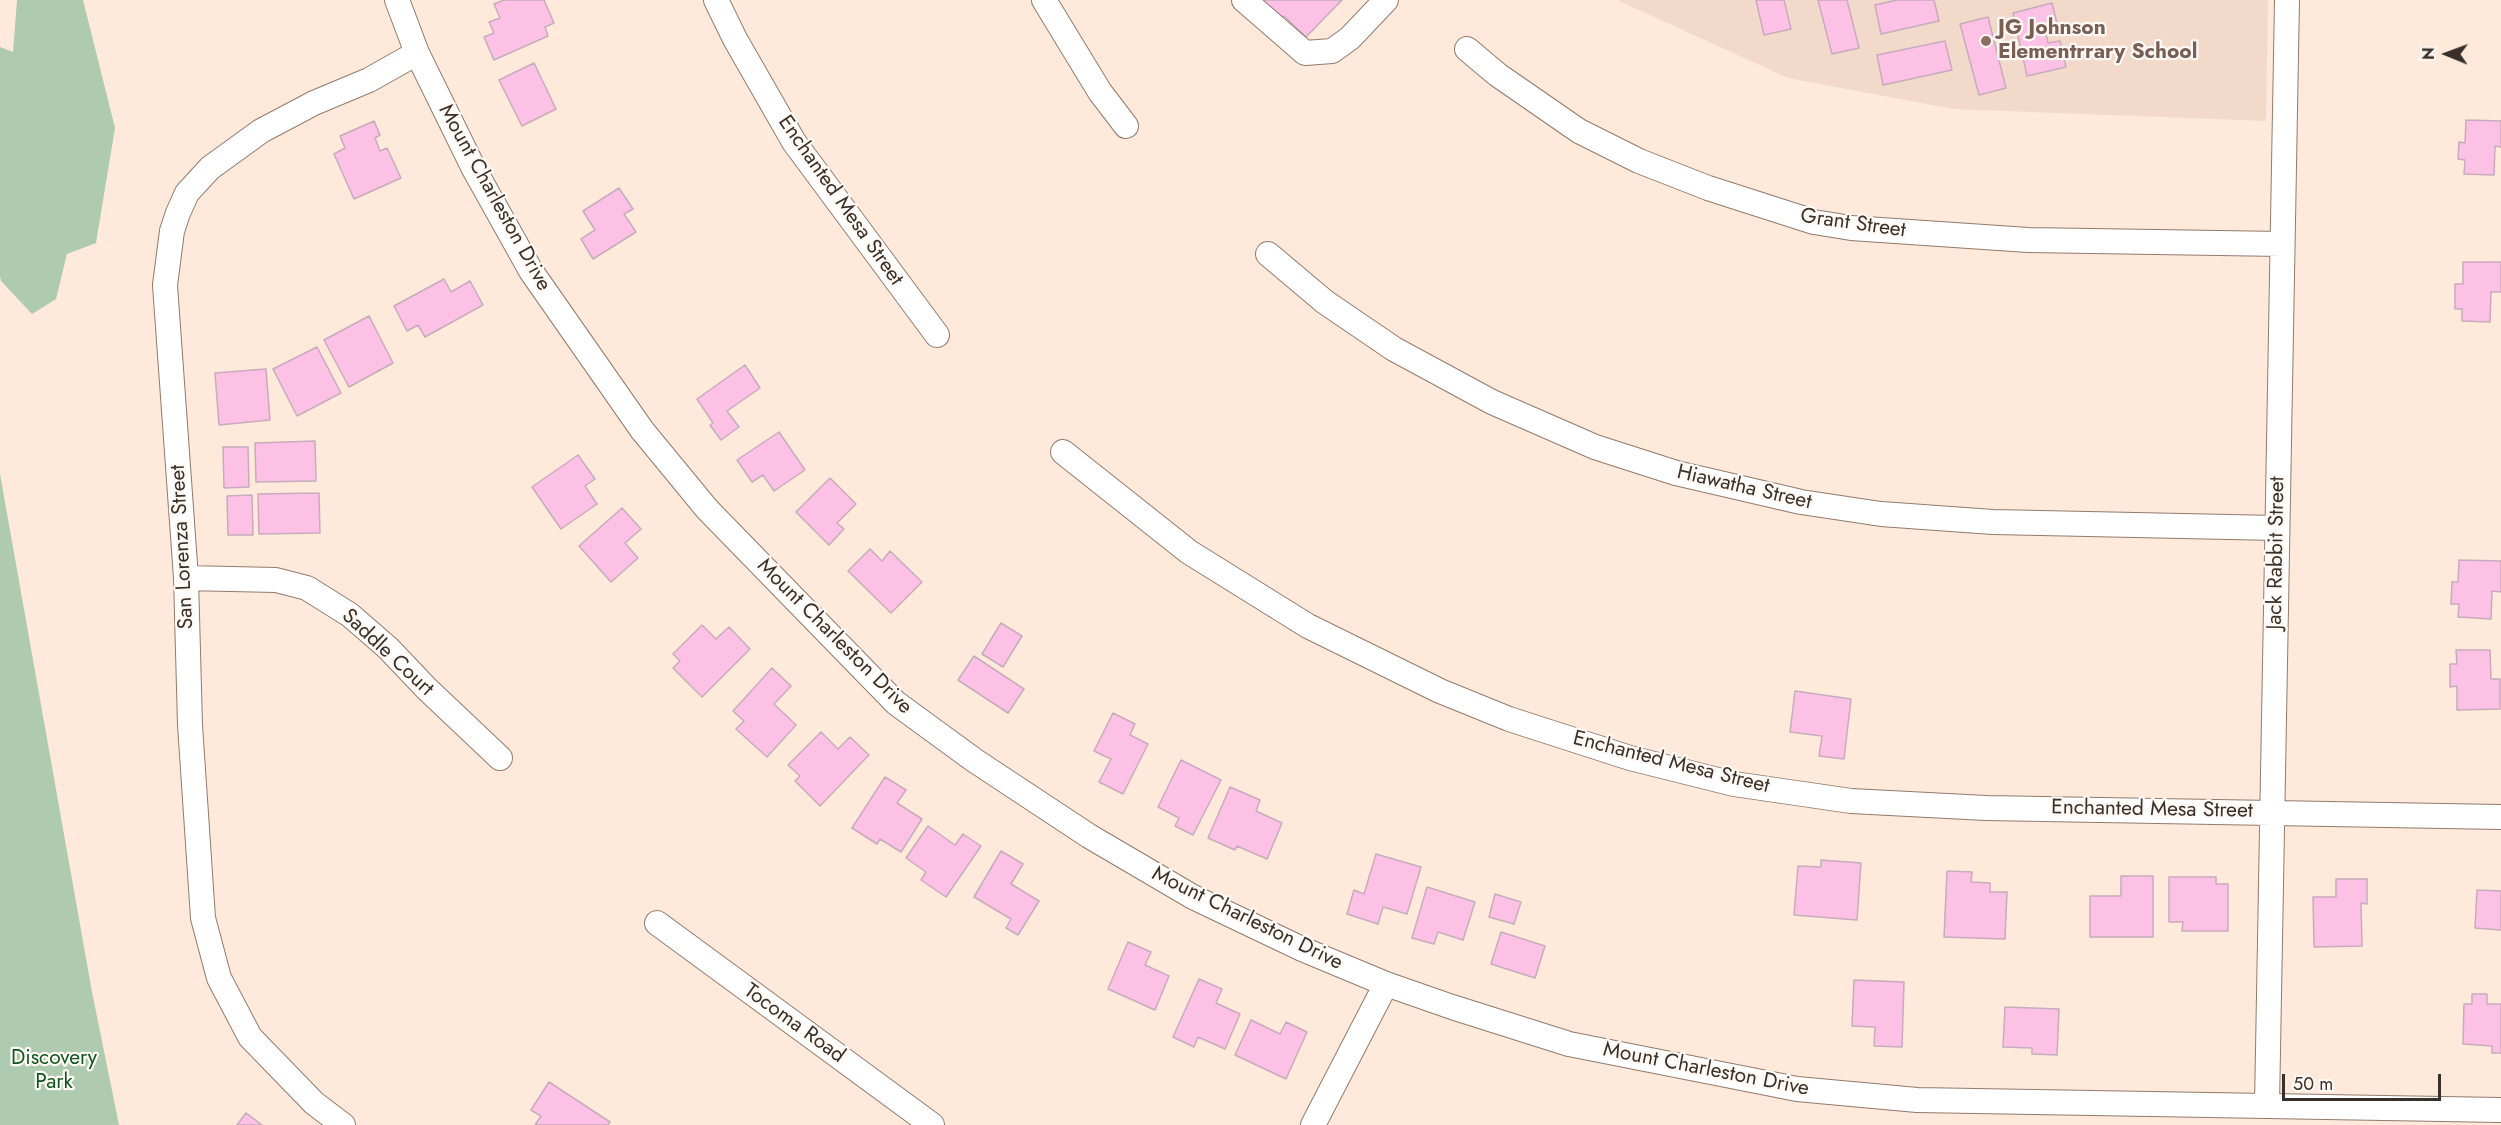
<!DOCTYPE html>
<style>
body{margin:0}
#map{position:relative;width:2501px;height:1125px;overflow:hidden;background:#fee9db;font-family:Jost,sans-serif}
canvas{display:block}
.north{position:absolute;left:2417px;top:24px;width:60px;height:60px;-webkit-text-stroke:4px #fff9f6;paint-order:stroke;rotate:271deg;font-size:16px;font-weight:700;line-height:24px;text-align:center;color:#3a302a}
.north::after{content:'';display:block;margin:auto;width:21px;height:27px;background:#3a302a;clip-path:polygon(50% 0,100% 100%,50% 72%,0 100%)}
.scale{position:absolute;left:2282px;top:1074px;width:159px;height:27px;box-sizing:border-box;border:3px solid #3a302a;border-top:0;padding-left:8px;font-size:18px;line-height:21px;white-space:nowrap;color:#3a302a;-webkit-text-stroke:4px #fff9f6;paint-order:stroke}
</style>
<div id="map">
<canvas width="2501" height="1125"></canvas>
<div class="north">N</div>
<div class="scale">50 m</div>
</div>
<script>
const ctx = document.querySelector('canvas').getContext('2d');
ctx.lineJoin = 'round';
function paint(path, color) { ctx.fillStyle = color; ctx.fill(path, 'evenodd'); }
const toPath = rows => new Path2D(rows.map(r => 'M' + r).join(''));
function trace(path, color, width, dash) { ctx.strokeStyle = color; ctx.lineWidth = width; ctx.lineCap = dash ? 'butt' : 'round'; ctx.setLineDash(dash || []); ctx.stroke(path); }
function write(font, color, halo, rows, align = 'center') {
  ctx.font = font + ' Jost,sans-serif'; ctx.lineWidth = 4.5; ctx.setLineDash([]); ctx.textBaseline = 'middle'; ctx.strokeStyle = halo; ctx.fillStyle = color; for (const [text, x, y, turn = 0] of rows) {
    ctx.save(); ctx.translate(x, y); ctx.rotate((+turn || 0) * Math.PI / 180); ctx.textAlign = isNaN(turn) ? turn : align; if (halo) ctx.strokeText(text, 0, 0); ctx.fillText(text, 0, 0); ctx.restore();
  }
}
paint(toPath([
 [1617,0,2268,0,2266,121,1953,109,1788,78]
]), '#f3d9c9');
paint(toPath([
 [17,0,83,0,115,128,96,243,67,254,56,299,32,314,1,281,0,276,0,47,13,52],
 [0,474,92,992,119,1125,0,1125]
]), '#aecbaf');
const building = toPath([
 [504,0,544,0,554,23,545,27,548,36,494,60,484,37,494,33,489,22,500,18,494,4,504,0],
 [1259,0,1342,0,1306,37,1284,16,1279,20,1259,0],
 [1756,0,1784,0,1791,29,1764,35,1756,0],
 [1818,0,1847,0,1859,48,1832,54,1818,0],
 [1897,0,1934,0,1939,21,1881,34,1875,5,1897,0],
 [2052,3,2058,27,2045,30,2048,43,2060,41,2066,67,2027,76,2013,13,2052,3],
 [1988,17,2006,88,1979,95,1960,24,1988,17],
 [1945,41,1952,70,1883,85,1877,55,1945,41],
 [534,63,556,109,522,126,499,80,534,63],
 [2466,120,2501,121,2501,147,2495,146,2494,175,2464,174,2465,160,2458,159,2459,142,2465,143,2466,120],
 [374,121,380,135,375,138,380,151,387,148,401,178,354,199,334,154,345,148,340,136,374,121],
 [619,188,633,209,624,214,636,232,593,259,581,239,595,230,583,211,619,188],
 [2463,262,2501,262,2501,292,2491,292,2490,322,2462,321,2462,309,2455,309,2455,284,2463,284,2463,262],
 [444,279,451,292,470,281,483,305,425,337,418,325,407,331,394,306,444,279],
 [369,316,393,363,349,387,324,340,369,316],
 [317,347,341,393,297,416,273,369,317,347],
 [745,365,760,388,727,411,739,427,721,440,710,425,713,423,697,399,745,365],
 [266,369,270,420,219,425,215,373,266,369],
 [779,432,805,470,774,491,763,475,752,482,737,460,779,432],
 [315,441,316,481,256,482,255,443,315,441],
 [223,447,248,447,249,487,224,488,223,447],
 [578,455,595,479,585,486,597,504,561,529,532,487,578,455],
 [830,478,856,504,837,523,844,529,829,545,796,512,830,478],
 [319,493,320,533,259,534,258,494,319,493],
 [252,495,253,535,228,535,227,496,252,495],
 [622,508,641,529,625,543,638,558,611,582,579,546,622,508],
 [870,549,882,561,890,551,922,582,891,613,848,571,870,549],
 [2459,560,2501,561,2501,592,2492,591,2491,619,2458,617,2459,604,2451,604,2452,582,2458,582,2459,560],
 [1001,623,1022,636,1003,667,982,654,1001,623],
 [702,625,716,639,729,627,750,649,702,697,673,668,680,661,673,654,702,625],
 [2456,650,2490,650,2491,679,2500,679,2500,709,2457,710,2457,686,2450,687,2450,664,2457,664,2456,650],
 [974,656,1024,689,1008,713,958,680,974,656],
 [772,668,791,686,774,704,796,725,767,757,736,729,744,721,733,711,772,668],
 [1795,691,1851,699,1844,759,1819,756,1822,736,1790,732,1795,691],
 [1113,713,1135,724,1130,735,1148,744,1123,794,1099,782,1111,759,1094,751,1113,713],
 [821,732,838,749,850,737,869,755,820,806,795,781,800,776,788,765,821,732],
 [1181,760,1221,780,1193,835,1175,826,1179,818,1158,807,1181,760],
 [885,777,906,790,897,803,922,819,901,852,880,839,877,844,852,828,885,777],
 [1230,787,1260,800,1256,811,1282,823,1267,859,1237,846,1235,850,1208,838,1230,787],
 [928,826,955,845,963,834,981,846,946,897,921,880,926,872,906,858,928,826],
 [1001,851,1023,864,1011,884,1039,901,1018,935,1006,928,1011,919,974,897,1001,851],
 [1376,854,1421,867,1407,914,1383,907,1378,924,1347,914,1354,890,1364,894,1376,854],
 [1821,860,1861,863,1857,920,1794,915,1798,866,1821,867,1821,860],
 [1947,871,1972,872,1971,882,1990,883,1990,892,2007,892,2005,939,1944,937,1947,871],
 [2121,876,2153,876,2153,937,2090,937,2090,896,2121,896,2121,876],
 [2169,877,2216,877,2216,884,2228,884,2228,931,2182,931,2183,922,2169,922,2169,877],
 [2336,879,2367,879,2367,904,2361,903,2362,946,2314,947,2313,897,2336,897,2336,879],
 [1427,887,1475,902,1463,940,1438,932,1434,944,1412,938,1427,887],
 [2477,890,2501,891,2501,930,2475,928,2477,890],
 [1495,894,1521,902,1514,924,1489,917,1495,894],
 [1501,932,1545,946,1535,978,1491,964,1501,932],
 [1128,942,1151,952,1145,965,1169,976,1155,1010,1108,989,1128,942],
 [1199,979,1222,989,1216,1003,1240,1014,1225,1049,1198,1037,1194,1047,1173,1037,1199,979],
 [1854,980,1904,982,1902,1047,1874,1046,1875,1027,1852,1026,1854,980],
 [2472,994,2487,994,2487,1004,2501,1004,2501,1053,2492,1053,2492,1046,2463,1044,2464,1004,2472,1004,2472,994],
 [2005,1007,2059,1009,2057,1055,2032,1054,2032,1048,2003,1047,2005,1007],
 [1251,1020,1280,1034,1286,1022,1307,1032,1286,1079,1235,1055,1251,1020],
 [549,1082,610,1122,608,1125,535,1125,541,1116,531,1110,549,1082],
 [246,1113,262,1125,237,1125,246,1113]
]);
paint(building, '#fdc1e6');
trace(building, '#c6acbc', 1.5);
const minor = toPath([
 [397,0,417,53,474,169,531,271,642,430,707,509,896,703,974,760,1089,836,1193,897,1302,949,1386,984,1452,1007,1569,1044,1797,1089,1917,1100,2501,1110],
 [716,0,735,39,794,142,937,335],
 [1044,0,1100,92,1126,126],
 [1244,0,1305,53,1332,51,1350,38,1386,0],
 [1467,49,1498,75,1579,131,1639,161,1708,188,1814,222,1851,228,2028,240,2282,244],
 [1268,254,1325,302,1394,349,1492,402,1595,447,1676,473,1801,502,1881,514,1993,522,2277,528],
 [1063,452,1189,552,1308,626,1440,691,1509,719,1630,758,1734,784,1851,801,1986,808,2501,817],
 [186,578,276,580,307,588,350,615,388,648,427,689,500,758],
 [657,923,932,1125],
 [2267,1106,2287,0],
 [343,1125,314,1103,250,1037,219,978,203,918,190,725,186,578,165,285,172,231,178,213,187,193,210,168,261,131,314,103,369,80,417,53],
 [1313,1125,1386,984]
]);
trace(minor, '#927b6c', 26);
trace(minor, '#fff', 24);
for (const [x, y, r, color] of [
 [1986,41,6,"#8d6e63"]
]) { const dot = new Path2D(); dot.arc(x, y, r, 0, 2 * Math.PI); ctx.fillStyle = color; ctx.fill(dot); trace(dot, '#fff9f6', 2); }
write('bold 21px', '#785e54', '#fff9f6', [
 ["JG Johnson",1998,29],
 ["Elementrrary School",1998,53]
], 'left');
write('21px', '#3a302a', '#fff9f6', [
 ["Mount Charleston Drive",494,198,61],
 ["Enchanted Mesa Street",840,201,55],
 ["Grant Street",1853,224,8],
 ["Hiawatha Street",1744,488,13],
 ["San Lorenza Street",183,547,-93],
 ["Jack Rabbit Street",2277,553,-89],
 ["Mount Charleston Drive",834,637,45],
 ["Saddle Court",387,653,43],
 ["Enchanted Mesa Street",1671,763,14],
 ["Enchanted Mesa Street",2152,810,1],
 ["Mount Charleston Drive",1247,919,26],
 ["Tocoma Road",794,1024,36],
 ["Mount Charleston Drive",1706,1070,11]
]);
write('21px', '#0e561b', '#fff9f6', [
 ["Discovery",54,1059],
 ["Park",54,1083]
]);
</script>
